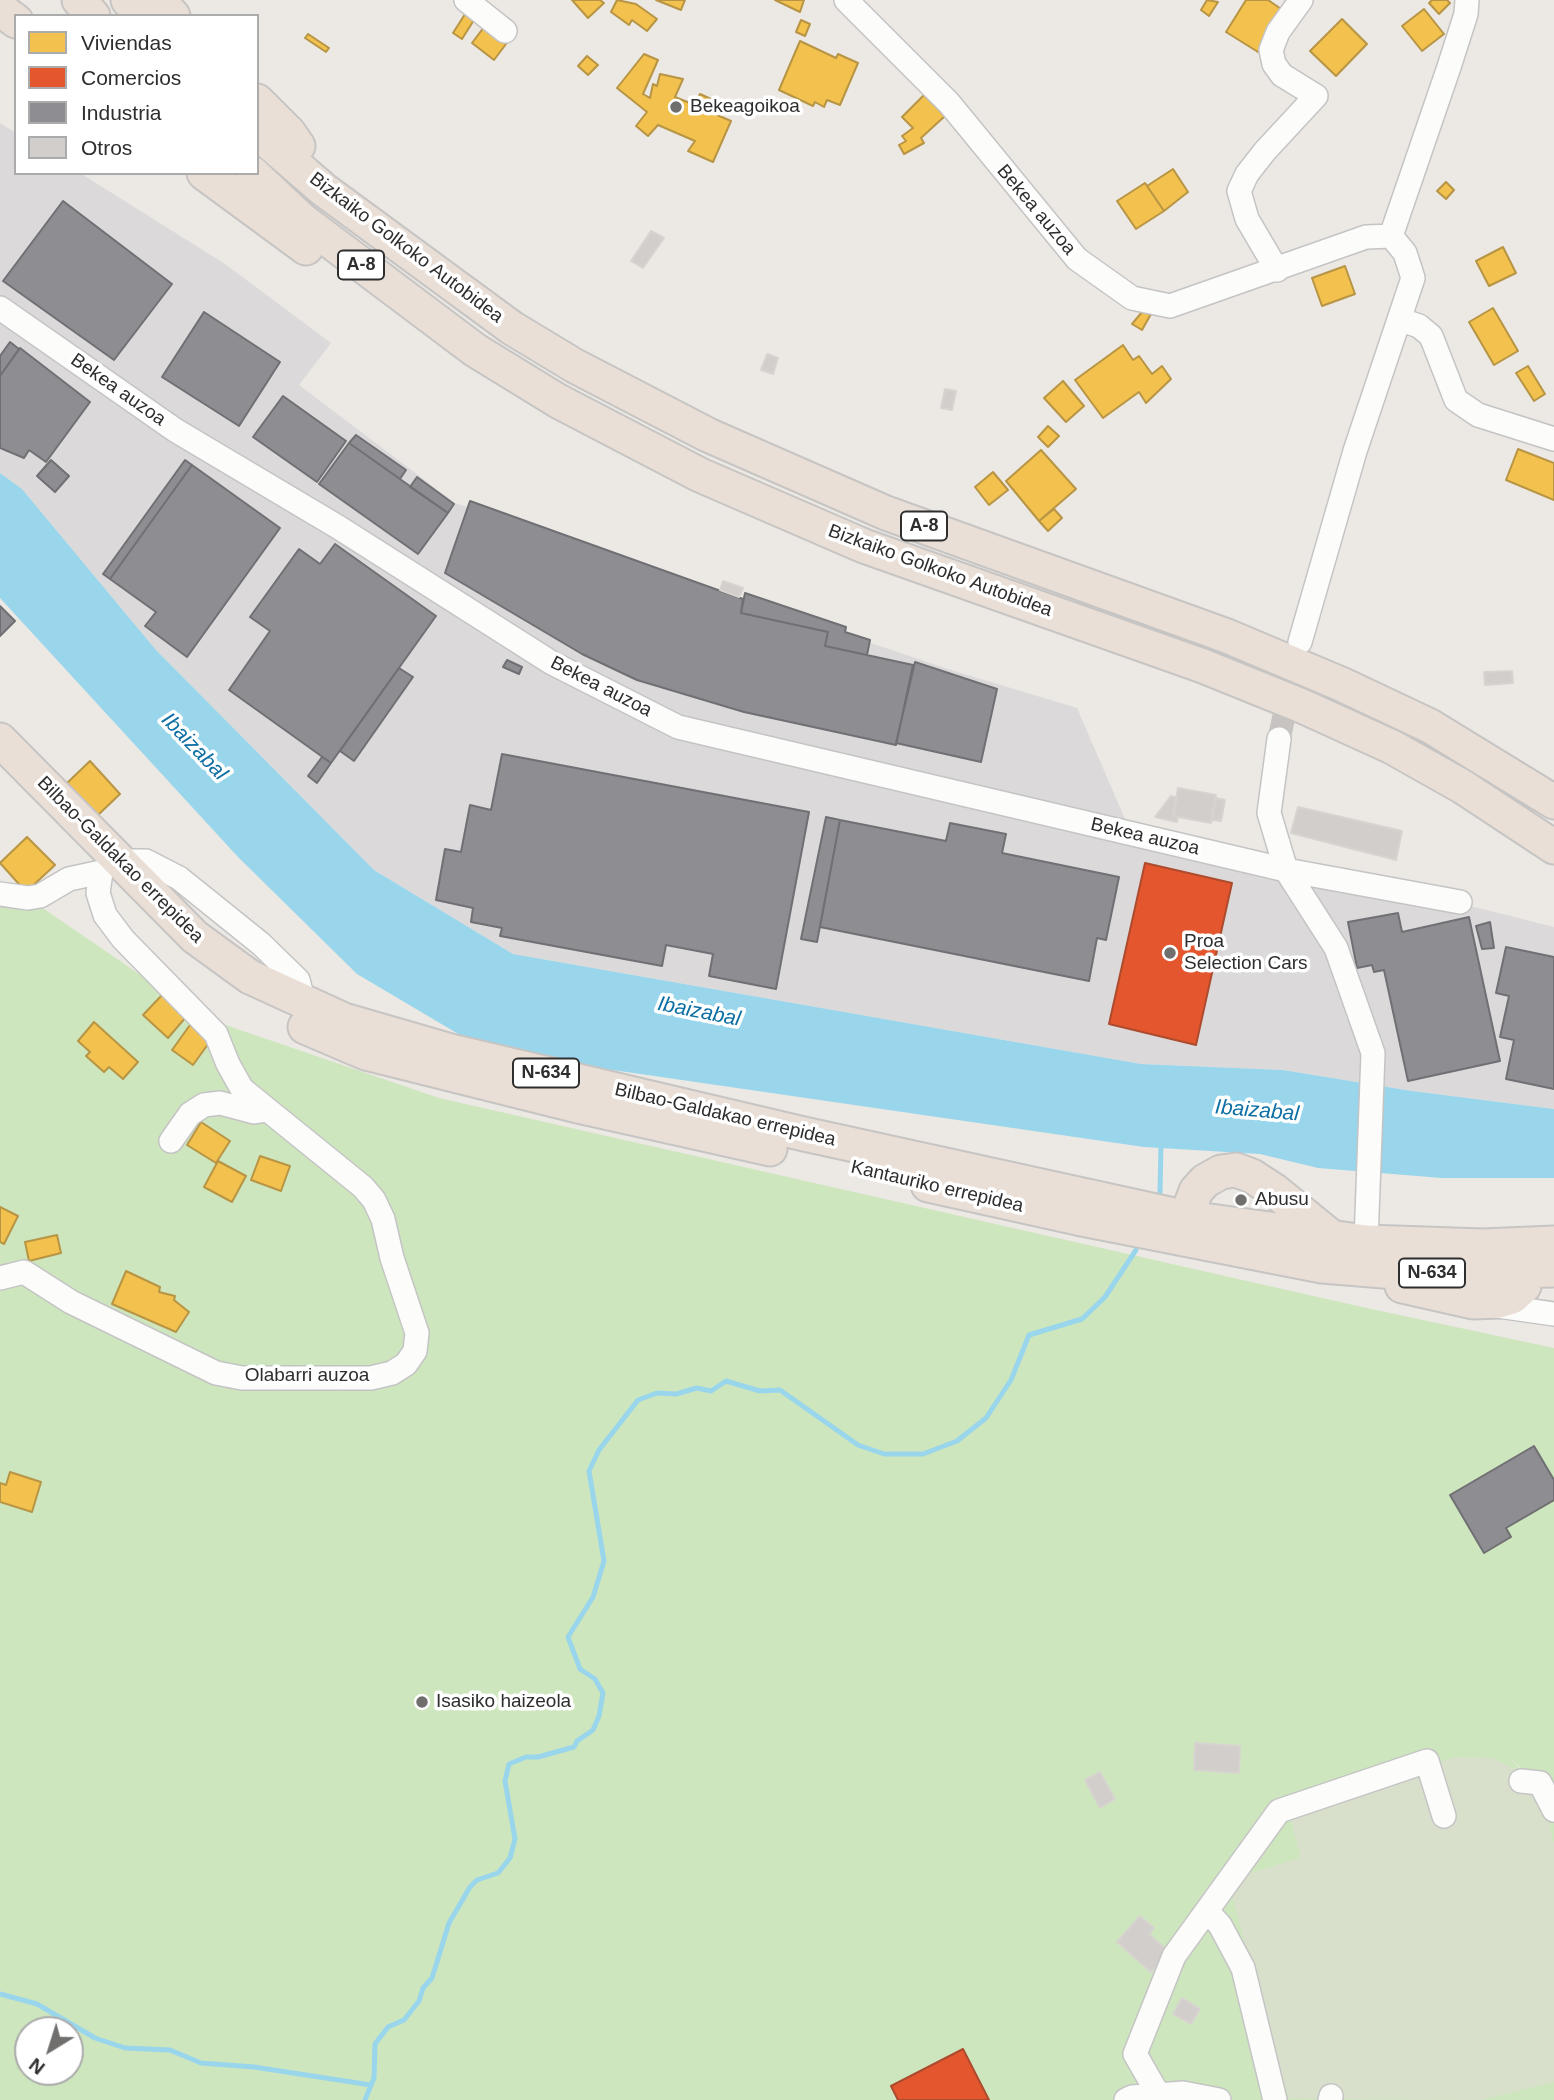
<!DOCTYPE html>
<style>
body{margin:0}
#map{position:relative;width:1554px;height:2100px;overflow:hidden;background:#ece8e4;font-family:Arial,sans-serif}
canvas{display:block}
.legend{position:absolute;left:14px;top:14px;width:245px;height:161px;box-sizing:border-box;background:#fff;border:2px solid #ababab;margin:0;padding:9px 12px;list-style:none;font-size:21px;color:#2e2e2e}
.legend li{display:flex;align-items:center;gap:14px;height:35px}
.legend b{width:35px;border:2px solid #ababab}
.north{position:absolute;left:14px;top:2016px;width:70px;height:70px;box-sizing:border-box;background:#fff;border:2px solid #ababab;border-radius:50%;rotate:218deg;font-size:19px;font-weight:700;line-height:28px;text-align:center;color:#2e2e2e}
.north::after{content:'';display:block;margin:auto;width:24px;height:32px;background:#706f6e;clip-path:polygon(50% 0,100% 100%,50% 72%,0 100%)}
</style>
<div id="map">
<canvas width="1554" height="2100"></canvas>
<ul class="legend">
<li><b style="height:19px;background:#f2c14e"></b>Viviendas</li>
<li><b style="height:19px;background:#e4572e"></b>Comercios</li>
<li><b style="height:19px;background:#8d8d92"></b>Industria</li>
<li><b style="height:19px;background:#d1cecb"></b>Otros</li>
</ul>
<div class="north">N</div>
</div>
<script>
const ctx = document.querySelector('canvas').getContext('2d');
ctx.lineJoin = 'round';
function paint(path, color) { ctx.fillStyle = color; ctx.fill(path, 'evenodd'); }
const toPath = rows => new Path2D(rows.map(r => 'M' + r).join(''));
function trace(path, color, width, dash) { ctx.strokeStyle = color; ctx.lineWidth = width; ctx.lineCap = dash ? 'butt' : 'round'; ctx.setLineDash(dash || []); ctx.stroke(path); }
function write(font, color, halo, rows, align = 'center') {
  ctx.font = font + ' Arial,sans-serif'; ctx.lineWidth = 7; ctx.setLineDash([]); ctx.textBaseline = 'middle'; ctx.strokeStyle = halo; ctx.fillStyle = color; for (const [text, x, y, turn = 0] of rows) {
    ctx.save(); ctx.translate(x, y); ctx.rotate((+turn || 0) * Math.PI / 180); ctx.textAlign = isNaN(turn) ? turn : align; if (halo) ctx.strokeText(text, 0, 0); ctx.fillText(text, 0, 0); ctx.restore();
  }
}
paint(toPath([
 [0,123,16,133,16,173,80,173,225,264,331,343,299,385,455,503,951,670,1077,708,1125,819,1554,927,1554,1109,1412,1091,1283,1070,1141,1064,513,954,374,870,156,650,22,489,0,473]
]), '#dcd9db');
paint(toPath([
 [0,898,28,898,202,1017,439,1098,1362,1307,1554,1348,1554,1796,1507,1756,1547,1794,1554,1813,1554,2100,0,2100],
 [28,2030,70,2030,70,2072,28,2072]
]), '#cee6be');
paint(toPath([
 [1456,1757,1492,1758,1518,1770,1543,1798,1554,1844,1554,2082,1481,2100,1289,2099,1231,1893,1244,1875,1301,1858,1289,1814,1414,1769]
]), '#d8e0cc');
paint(toPath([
 [0,473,22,489,156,650,374,870,513,954,1141,1064,1283,1070,1412,1091,1554,1109,1554,1178,1442,1178,1318,1168,1260,1154,1144,1147,530,1058,460,1035,357,974,238,857,0,598]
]), '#99d6ec');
const homes = toPath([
 [572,0,600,0,604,3,588,18,572,0],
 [617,0,636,4,657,19,647,31,632,20,629,25,611,12,617,0],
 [656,0,685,0,681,10,656,0],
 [775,0,804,0,800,12,775,0],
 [1207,0,1218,2,1209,16,1201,10,1207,0],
 [1246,0,1268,0,1284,11,1258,52,1226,32,1246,0],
 [1432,0,1447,0,1450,3,1439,14,1429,3,1432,0],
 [1424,9,1444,34,1422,51,1402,26,1424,9],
 [465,14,474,20,462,39,453,33,465,14],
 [1342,19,1367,44,1336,76,1310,51,1342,19],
 [801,20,810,24,805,36,796,32,801,20],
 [487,23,509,40,494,60,472,43,487,23],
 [308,34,329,48,326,52,305,38,308,34],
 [800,41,836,58,838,54,858,63,840,105,827,100,824,107,815,102,813,106,779,90,800,41],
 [644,54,658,60,643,94,650,98,653,84,657,86,660,74,683,79,675,97,695,105,700,94,713,100,708,111,731,121,713,162,688,151,695,141,658,125,648,136,636,126,647,112,617,88,644,54],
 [587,56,598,65,588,75,578,66,587,56],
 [924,95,945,116,921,138,924,143,904,154,899,145,906,141,902,136,913,128,902,117,924,95],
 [1173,169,1188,192,1164,211,1147,186,1173,169],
 [1446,182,1454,190,1446,199,1437,191,1446,182],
 [1145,183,1164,211,1136,229,1117,201,1145,183],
 [1503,247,1516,273,1489,286,1476,261,1503,247],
 [1345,266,1355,294,1322,306,1312,278,1345,266],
 [1493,308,1518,351,1494,365,1469,322,1493,308],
 [1142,312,1151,314,1142,330,1132,324,1142,312],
 [1123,345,1133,360,1139,356,1152,374,1162,366,1171,379,1146,403,1139,392,1103,418,1075,380,1123,345],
 [1528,366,1545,394,1534,401,1516,373,1528,366],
 [1063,381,1084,406,1066,422,1044,398,1063,381],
 [1048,426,1059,436,1048,447,1038,437,1048,426],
 [1518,449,1554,463,1554,500,1506,480,1518,449],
 [1041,450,1076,489,1039,521,1006,481,1041,450],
 [993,472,1008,490,989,505,975,487,993,472],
 [1054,509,1062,518,1048,531,1039,521,1054,509],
 [90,761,120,794,97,816,66,784,90,761],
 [27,837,55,865,26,892,0,863,27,837],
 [162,995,186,1017,168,1038,143,1015,162,995],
 [94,1022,138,1062,123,1079,109,1067,104,1072,86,1056,90,1052,78,1041,94,1022],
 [190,1025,211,1040,193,1065,172,1050,190,1025],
 [201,1122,230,1141,216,1163,187,1145,201,1122],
 [260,1156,290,1166,281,1191,251,1180,260,1156],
 [218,1161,246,1176,232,1202,204,1187,218,1161],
 [0,1207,18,1216,4,1244,0,1242,0,1207],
 [57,1235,61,1253,29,1261,25,1242,57,1235],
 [126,1271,160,1287,159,1292,175,1296,174,1300,189,1312,176,1332,112,1304,126,1271],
 [10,1472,41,1482,32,1512,0,1502,0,1483,6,1485,10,1472]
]);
paint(homes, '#f2c14e');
trace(homes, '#b79544', 2);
const shops = toPath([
 [1145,863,1232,883,1196,1045,1109,1024,1145,863],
 [963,2049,989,2100,898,2100,891,2086,963,2049]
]);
paint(shops, '#e4572e');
trace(shops, '#ad4b2e', 2);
const industry = toPath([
 [63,201,172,284,114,360,3,281,63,201],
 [204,312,280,362,239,426,162,377,204,312],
 [10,342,19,349,0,376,0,356,10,342],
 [20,348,90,402,46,462,29,450,24,458,0,448,0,376,20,348],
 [283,396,346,441,317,482,253,437,283,396],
 [356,435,406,470,400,479,349,443,356,435],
 [349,443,448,513,418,554,319,484,349,443],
 [51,460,69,476,55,492,37,476,51,460],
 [185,460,192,465,110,579,103,574,185,460],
 [192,465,280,528,187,657,145,626,156,612,110,579,192,465],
 [417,477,454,504,448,513,410,487,417,477],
 [470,501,743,599,741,613,828,632,825,646,913,665,896,745,744,712,637,680,582,654,445,573,470,501],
 [335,544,436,616,331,763,229,690,270,631,250,617,299,549,320,564,335,544],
 [745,593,846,627,845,632,870,640,867,655,825,646,828,632,741,613,745,593],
 [0,606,15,621,0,636,0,606],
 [507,660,522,667,519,674,503,667,507,660],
 [915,662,997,689,981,762,896,743,915,662],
 [399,668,413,677,354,761,340,751,399,668],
 [502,754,809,812,776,989,709,976,713,954,666,945,662,966,500,936,502,928,471,922,473,908,436,900,445,849,461,852,470,805,491,810,502,754],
 [322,757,331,763,317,783,308,776,322,757],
 [826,817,840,820,817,942,801,939,826,817],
 [840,820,946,841,950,823,1006,834,1002,853,1119,877,1106,940,1097,938,1089,981,820,927,840,820],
 [1398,913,1402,932,1469,917,1500,1061,1408,1081,1384,970,1374,972,1372,965,1357,968,1348,922,1398,913],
 [1490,922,1494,948,1482,949,1476,926,1490,922],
 [1506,947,1554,957,1554,1089,1506,1079,1514,1040,1500,1037,1509,996,1496,993,1506,947],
 [1534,1446,1554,1480,1554,1500,1506,1528,1511,1537,1484,1553,1450,1495,1534,1446]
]);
paint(industry, '#8d8d92');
trace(industry, '#707074', 2);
trace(toPath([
 [1160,1193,1161,1143],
 [0,1994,37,2004,95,2038,125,2048,170,2050,201,2063,254,2067,371,2085],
 [365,2100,374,2078,375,2044,388,2027,404,2020,419,2001,423,1988,432,1978,449,1923,470,1887,477,1880,498,1873,510,1858,515,1839,505,1781,509,1764,526,1757,538,1757,574,1747,577,1741,593,1730,599,1716,603,1693,595,1679,580,1669,568,1637,593,1597,604,1561,589,1471,599,1450,638,1400,657,1393,676,1394,697,1388,711,1391,726,1381,760,1391,780,1390,858,1445,884,1454,923,1454,957,1441,986,1418,1011,1380,1029,1335,1082,1319,1105,1297,1136,1250]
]), '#99d6ec', 5);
const building = toPath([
 [651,231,664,238,643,268,631,261,651,231],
 [767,354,778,358,773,374,761,370,767,354],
 [945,389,956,391,952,410,941,408,945,389],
 [723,581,743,588,739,597,720,590,723,581],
 [1512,671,1513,683,1485,685,1484,672,1512,671],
 [1178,788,1216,795,1211,823,1173,816,1178,788],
 [1171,796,1177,798,1173,816,1178,816,1177,822,1155,817,1171,796],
 [1216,798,1225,800,1221,821,1212,820,1216,798],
 [1298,807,1402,831,1396,860,1291,833,1298,807],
 [1195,1743,1240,1746,1239,1773,1194,1770,1195,1743],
 [1100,1772,1115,1799,1100,1808,1085,1780,1100,1772],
 [1140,1916,1154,1928,1149,1934,1169,1952,1151,1972,1117,1942,1140,1916],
 [1182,1998,1200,2009,1191,2024,1173,2014,1182,1998]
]);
paint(building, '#d1cecb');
trace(building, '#d7d4d0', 2);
trace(toPath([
 [1279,739,1298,652]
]), '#c6c3c0', 23, [23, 11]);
const minor = toPath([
 [466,0,505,31],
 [846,0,949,103,1077,259,1132,298,1170,306,1366,237,1391,236,1405,253,1413,278,1355,451,1300,642],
 [1391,236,1449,67,1466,14,1467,0],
 [1277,270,1247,219,1239,191,1247,174,1265,151,1316,96,1282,75,1274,64,1271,50,1278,32,1301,0],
 [0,308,175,430,338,527,552,663,678,727,1286,870,1460,902],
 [1401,320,1419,326,1431,336,1456,400,1478,415,1554,439],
 [1279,739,1269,813,1286,870,1336,948,1373,1053,1366,1242],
 [118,861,146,861,179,878,261,944,298,980,304,1003],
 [0,894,28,898,40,896,69,879,101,872,98,893,105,915,123,939,216,1034,228,1064,242,1089,363,1187,374,1200,383,1219,392,1258,417,1333,415,1351,406,1364,392,1373,371,1378,242,1378,216,1373,71,1302,24,1272,0,1278],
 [171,1141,190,1114,204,1105,220,1103,254,1112,266,1110],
 [1491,1305,1554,1314],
 [1521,1781,1540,1783,1554,1810],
 [1207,1911,1220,1925,1243,1968,1275,2100],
 [1158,2094,1135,2054,1174,1956,1279,1811,1427,1761,1444,1816],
 [1126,2100,1132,2097,1183,2093,1219,2100],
 [1330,2100,1331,2096]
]);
const highway = toPath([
 [79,0,93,16],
 [128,0,143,16],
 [158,0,173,16],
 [0,9,16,21],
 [257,101,289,133,298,146],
 [257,132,324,190,512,328,575,366,708,435,886,513,1227,636,1341,684,1430,726,1554,802],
 [204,173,306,248],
 [252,173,302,220,475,350,558,401,700,475,864,546,1203,666,1302,706,1392,747,1463,787,1554,847],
 [0,740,195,937,250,977,344,1020,451,1051,804,1134,1188,1218,1366,1242,1483,1246,1554,1243],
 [305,1027,366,1053,582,1107,770,1149],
 [928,1185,1077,1218,1322,1266,1408,1273,1554,1270],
 [1185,1239,1190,1207,1196,1191,1205,1181,1221,1172,1236,1170,1252,1176,1275,1191,1334,1239],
 [1402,1286,1473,1302,1499,1301,1512,1297,1524,1286,1521,1255]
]);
trace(minor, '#c5c4c5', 26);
trace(highway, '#c6c5c4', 37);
trace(minor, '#fcfcfb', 23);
trace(highway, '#eadfd6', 33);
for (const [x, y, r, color] of [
 [676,107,7,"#706f6e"],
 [1170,953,7,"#706f6e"],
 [1241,1200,7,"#706f6e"],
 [422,1702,7,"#706f6e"]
]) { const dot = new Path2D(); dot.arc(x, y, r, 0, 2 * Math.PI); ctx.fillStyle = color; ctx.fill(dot); trace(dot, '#fff', 2.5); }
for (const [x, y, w] of [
 [361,265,46],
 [924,526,46],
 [546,1073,66],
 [1432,1273,66]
]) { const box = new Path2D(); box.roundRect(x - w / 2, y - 14.5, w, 29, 5); ctx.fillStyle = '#fff'; ctx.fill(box); trace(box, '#2e2e2e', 2); }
write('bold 18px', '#2e2e2e', null, [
 ["A-8",361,265],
 ["A-8",924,526],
 ["N-634",546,1073],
 ["N-634",1432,1273]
]);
write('19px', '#2e2e2e', '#fff', [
 ["Bekeagoikoa",690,107],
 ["Proa",1184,942],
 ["Selection Cars",1184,964],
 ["Abusu",1255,1200],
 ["Isasiko haizeola",436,1702]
], 'left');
write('19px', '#2e2e2e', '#fff', [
 ["Bekea auzoa",1036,210,50],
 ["Bizkaiko Golkoko Autobidea",406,248,37],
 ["Bekea auzoa",118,390,35],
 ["Bizkaiko Golkoko Autobidea",940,571,20],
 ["Bekea auzoa",601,687,27],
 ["Bekea auzoa",1145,837,13],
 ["Bilbao-Galdakao errepidea",120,860,45],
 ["Bilbao-Galdakao errepidea",725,1115,13],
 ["Kantauriko errepidea",937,1187,13],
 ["Olabarri auzoa",307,1376]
]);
write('italic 21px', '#0d6fa3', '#fff', [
 ["Ibaizabal",194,747,46],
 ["Ibaizabal",699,1012,11],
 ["Ibaizabal",1257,1111,5]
]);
</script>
